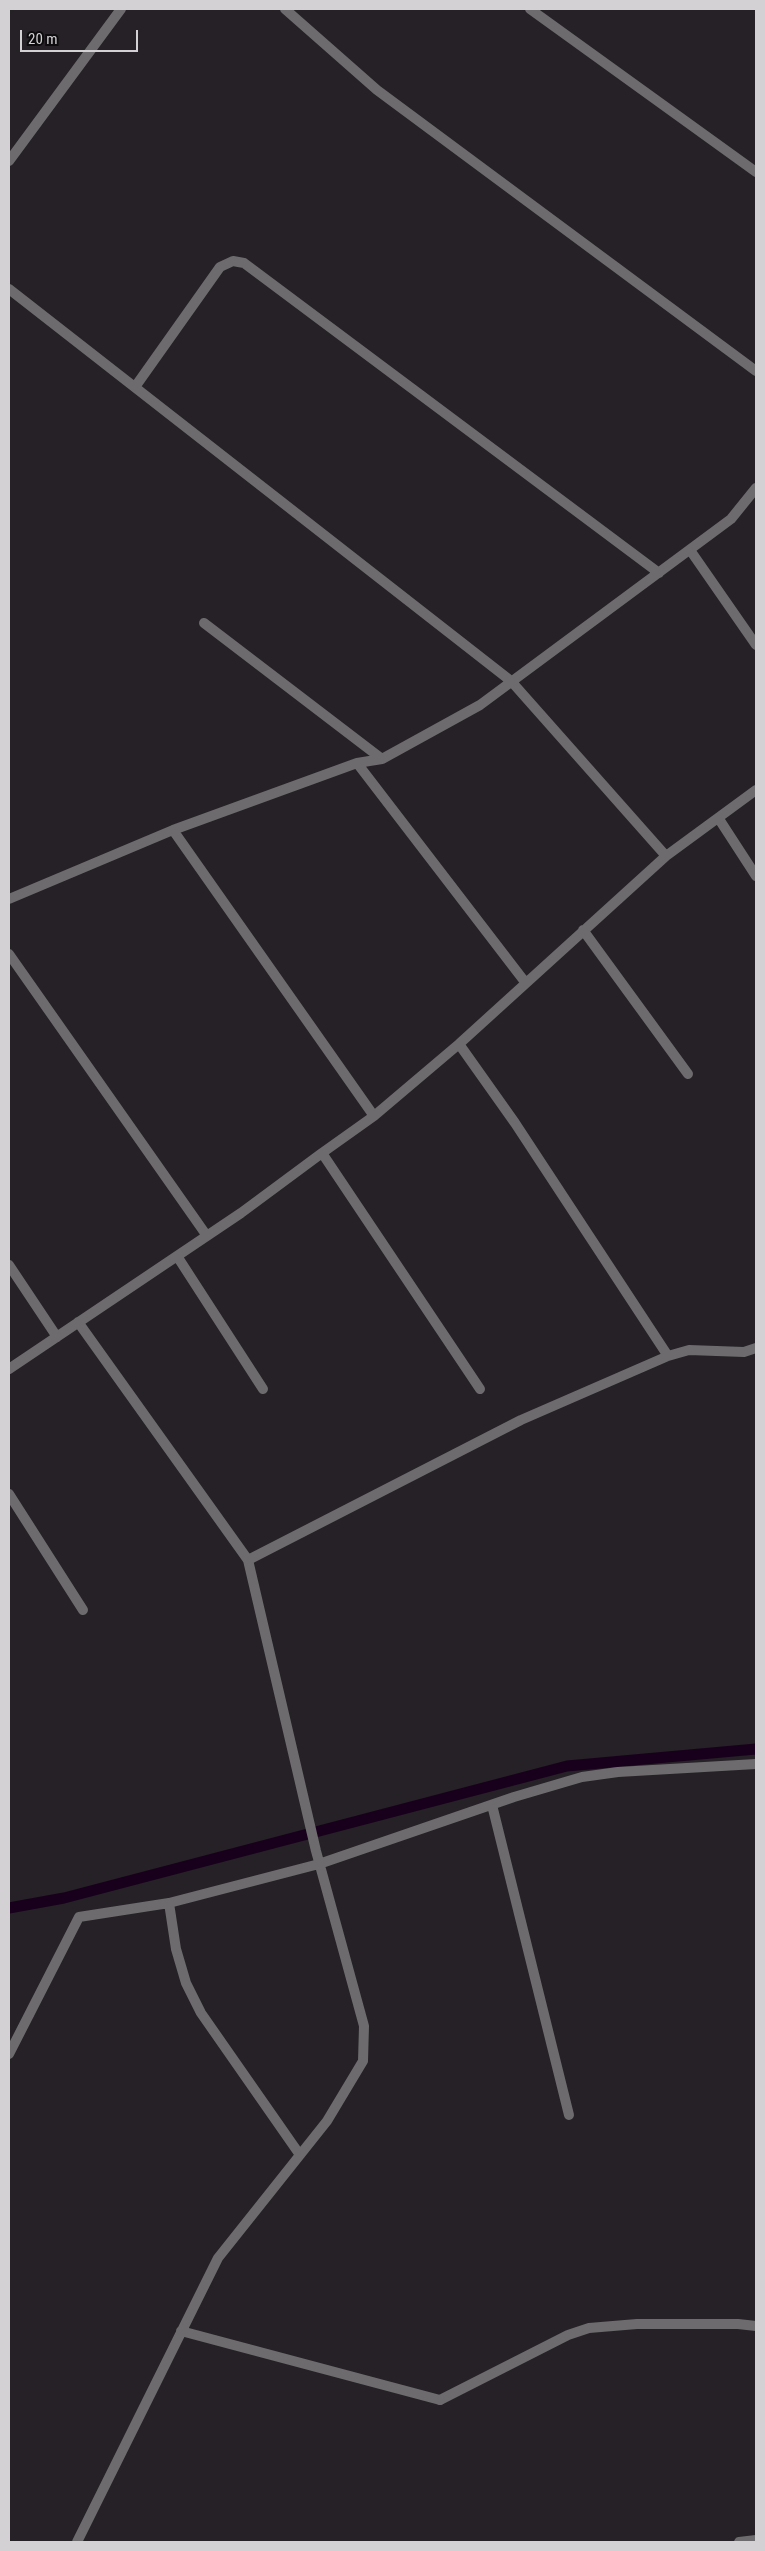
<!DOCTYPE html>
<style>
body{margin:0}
#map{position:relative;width:765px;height:2551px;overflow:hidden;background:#252126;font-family:"Roboto Condensed",sans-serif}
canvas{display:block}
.frame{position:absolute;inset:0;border:10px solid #d4d1d4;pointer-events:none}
.scale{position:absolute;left:20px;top:30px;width:118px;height:22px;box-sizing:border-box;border:2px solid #d4d1d4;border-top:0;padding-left:6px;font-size:15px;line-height:18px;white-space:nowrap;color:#d4d1d4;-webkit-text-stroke:4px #0d0b0d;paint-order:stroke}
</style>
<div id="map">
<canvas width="765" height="2551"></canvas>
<div class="frame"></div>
<div class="scale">20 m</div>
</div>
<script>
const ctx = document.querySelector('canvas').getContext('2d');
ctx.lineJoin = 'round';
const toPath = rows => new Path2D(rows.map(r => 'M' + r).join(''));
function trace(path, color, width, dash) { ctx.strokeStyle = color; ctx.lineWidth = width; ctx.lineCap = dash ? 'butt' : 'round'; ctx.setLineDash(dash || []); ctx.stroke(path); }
trace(toPath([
 [9,1908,64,1898,567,1766,756,1749]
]), '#18001c', 11);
trace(toPath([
 [440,2400,568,2335,589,2328,637,2324,738,2324,756,2326],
 [739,2542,756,2540]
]), '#6d6b6e', 10);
trace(toPath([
 [285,9,377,90,756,371],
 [530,9,756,172],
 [9,161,121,9],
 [9,289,511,681,666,856],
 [135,387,220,267,233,261,244,263,659,573],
 [690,550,756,645],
 [204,623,382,759],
 [357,763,525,982],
 [719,819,756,876],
 [173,830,374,1116],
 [9,899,173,830,357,763,382,759,480,705,731,519,756,488],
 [583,930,688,1074],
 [9,954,207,1236],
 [459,1044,515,1123,668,1356],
 [322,1153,374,1116,459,1044,666,856,756,790],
 [177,1256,263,1389],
 [9,1265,57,1337],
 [78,1322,248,1560],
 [9,1369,241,1213,322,1153,480,1389],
 [9,1494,83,1610],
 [492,1805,569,2115],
 [169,1903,176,1949,186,1983,201,2013,300,2155],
 [9,2054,79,1917,169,1903,319,1864,514,1797,582,1777,618,1772,756,1764],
 [181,2331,440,2400],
 [77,2542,218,2258,327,2121,363,2061,364,2026,316,1851,248,1560,521,1420,668,1356,689,1350,744,1352,756,1348]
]), '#6d6b6e', 10);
</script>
